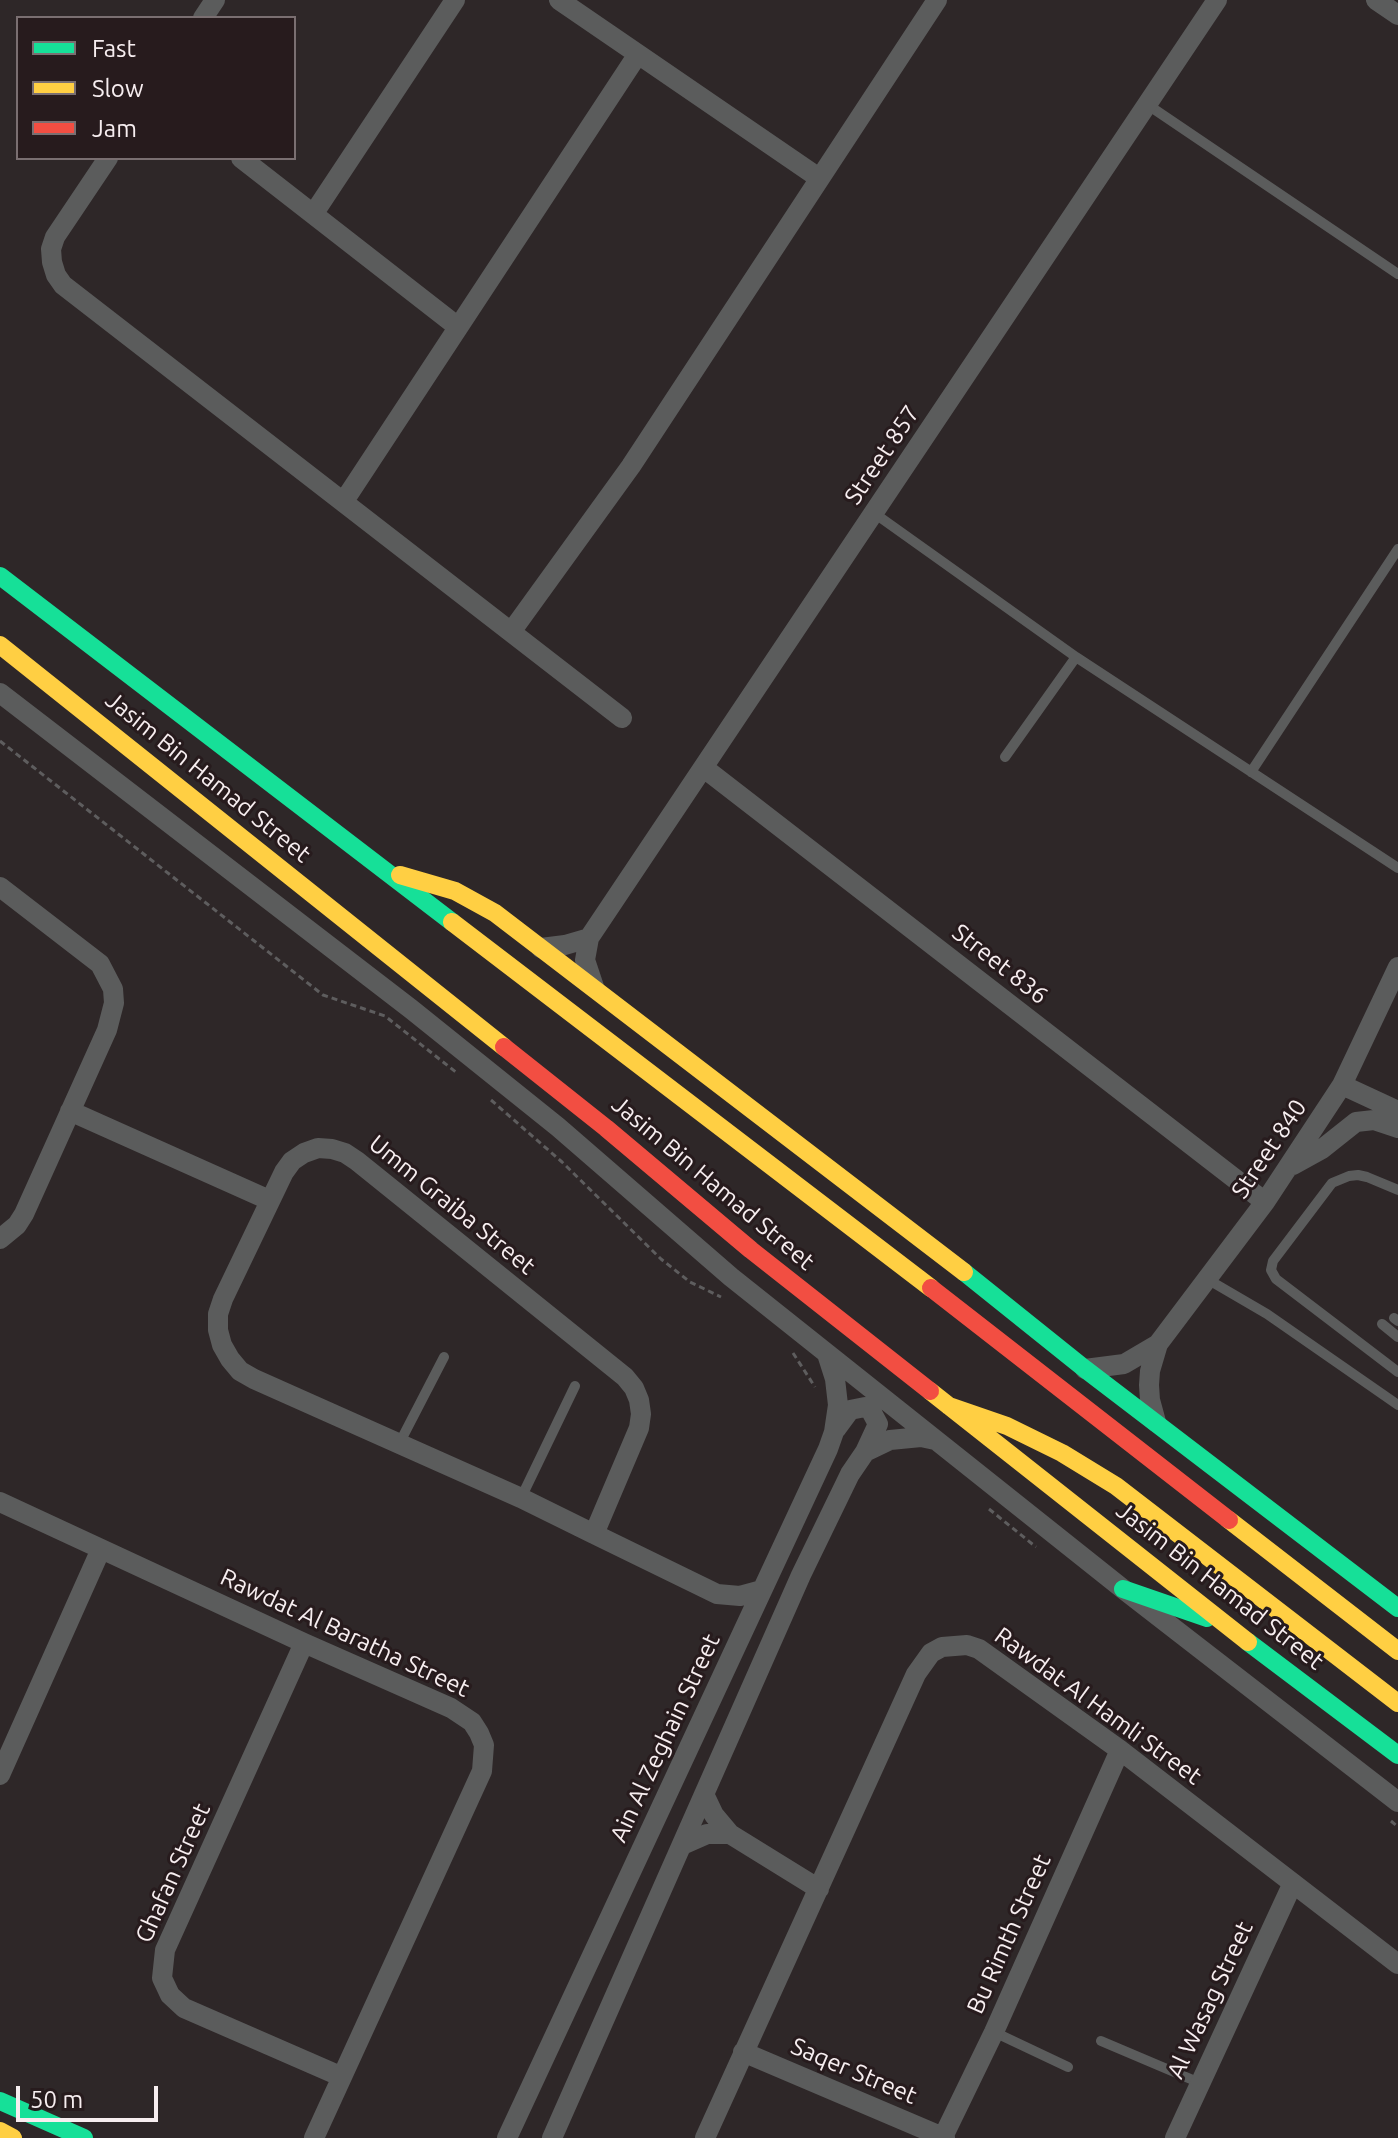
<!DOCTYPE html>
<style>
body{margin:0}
#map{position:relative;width:1398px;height:2138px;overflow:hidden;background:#2e2728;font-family:Ubuntu,sans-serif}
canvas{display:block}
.legend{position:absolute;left:16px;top:16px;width:280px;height:144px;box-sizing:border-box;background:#271b1d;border:2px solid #7a6f71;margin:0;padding:10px 14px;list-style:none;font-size:24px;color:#f7eef0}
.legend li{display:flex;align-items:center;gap:16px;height:40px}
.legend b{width:40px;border:2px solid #7a6f71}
.scale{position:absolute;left:16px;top:2086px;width:142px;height:36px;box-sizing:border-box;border:4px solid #f7eef0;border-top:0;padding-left:10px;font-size:24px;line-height:28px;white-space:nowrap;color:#f7eef0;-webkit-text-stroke:6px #271b1d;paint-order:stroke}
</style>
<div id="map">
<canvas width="1398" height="2138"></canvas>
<ul class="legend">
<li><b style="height:10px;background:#16e098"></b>Fast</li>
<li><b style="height:10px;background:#ffcf43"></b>Slow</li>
<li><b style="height:10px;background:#f24e42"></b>Jam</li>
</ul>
<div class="scale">50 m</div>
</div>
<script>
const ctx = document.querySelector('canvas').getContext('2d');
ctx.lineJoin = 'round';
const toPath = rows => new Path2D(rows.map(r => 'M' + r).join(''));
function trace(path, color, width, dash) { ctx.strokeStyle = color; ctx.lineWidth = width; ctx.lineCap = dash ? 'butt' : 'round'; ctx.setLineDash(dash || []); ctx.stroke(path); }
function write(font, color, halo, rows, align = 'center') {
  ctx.font = font + ' Ubuntu,sans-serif'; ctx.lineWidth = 6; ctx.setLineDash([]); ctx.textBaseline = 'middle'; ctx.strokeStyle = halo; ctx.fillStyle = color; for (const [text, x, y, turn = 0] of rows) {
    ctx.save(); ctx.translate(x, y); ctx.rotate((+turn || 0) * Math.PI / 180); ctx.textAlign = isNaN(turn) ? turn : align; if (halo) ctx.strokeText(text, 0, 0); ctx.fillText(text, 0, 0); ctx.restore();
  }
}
trace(toPath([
 [0,741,323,995,385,1016,457,1073],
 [491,1100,562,1162,661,1259,690,1282,721,1297],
 [793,1353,815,1387],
 [989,1509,1036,1547],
 [1391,1821,1398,1827]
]), '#5e5d5e', 3, [6, 4]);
trace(toPath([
 [1148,105,1398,274],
 [874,513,1076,657,1398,868],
 [1005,757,1076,657],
 [1251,772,1398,549],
 [1398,1190,1367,1177,1358,1175,1349,1176,1332,1183,1273,1261,1271,1270,1276,1279,1398,1372],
 [1207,1279,1267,1314,1398,1405],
 [1394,1318,1398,1321],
 [1382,1324,1398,1337],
 [399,1444,444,1357],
 [521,1498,575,1386],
 [994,2032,1068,2067],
 [1101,2041,1200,2083]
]), '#5b5c5c', 10);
trace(toPath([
 [559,0,819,178],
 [1376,0,1398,15],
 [203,18,215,0],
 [108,158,55,237,51,249,52,262,56,275,63,285,622,718],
 [241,158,458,327],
 [314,213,455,0],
 [344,501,638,54],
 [511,632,631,466,937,0],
 [0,693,411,1009,558,1127,731,1277,1123,1589,1398,1802],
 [704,768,1265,1202],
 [0,887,100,964,113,989,114,1003,107,1030,24,1214,17,1225,0,1239],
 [541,948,565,945,589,938],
 [594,987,585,960,589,938,1217,0],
 [1342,1085,1398,1111],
 [70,1111,269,1200],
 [318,1148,332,1149,345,1153,357,1161,625,1377,634,1388,639,1400,641,1414,639,1428,594,1534,521,1498,254,1379,240,1371,230,1359,222,1345,218,1330,218,1314,223,1299,284,1172,292,1161,304,1153,318,1148],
 [1293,1165,1322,1149,1356,1122,1374,1120,1398,1128],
 [1085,1369,1124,1364,1158,1344,1265,1202,1342,1085,1398,967],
 [1156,1422,1150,1400,1149,1385,1150,1371,1158,1344],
 [836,1429,850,1410,865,1407,871,1411,878,1424,865,1452],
 [0,1502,304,1643,451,1708,472,1722,479,1733,484,1745,482,1771,314,2138],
 [594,1534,717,1594,740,1596,762,1590],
 [304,1643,165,1950,162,1978,170,1995,184,2008,340,2076],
 [0,1775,101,1549],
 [704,1794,714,1815,730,1834,819,1889],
 [682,1845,707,1834,730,1834],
 [743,2052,945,2138],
 [943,2137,994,2032,1120,1750],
 [507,2138,828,1449,834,1432,838,1405,835,1379,827,1354],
 [552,2138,801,1575,850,1474,865,1452,890,1440,921,1437,935,1440],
 [705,2138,916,1674,931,1653,942,1647,967,1645,979,1649,1120,1750,1398,1964],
 [1175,2138,1292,1885]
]), '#5b5c5c', 20);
trace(toPath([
 [0,576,452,922],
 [964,1272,1085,1369,1398,1608],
 [1123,1589,1207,1618],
 [1248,1642,1398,1755],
 [0,2101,84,2138]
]), '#16e098', 18);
trace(toPath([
 [0,645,504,1047],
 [400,875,455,891,495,913,964,1272],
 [452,922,931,1288],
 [930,1391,1248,1642],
 [949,1406,1007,1426,1062,1453,1116,1486,1398,1703],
 [1229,1520,1398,1651],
 [0,2131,13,2138]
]), '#ffcf43', 18);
trace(toPath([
 [504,1047,606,1128,751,1250,930,1391],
 [931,1288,1229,1520]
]), '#f24e42', 18);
write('24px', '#f7eef0', '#271b1d', [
 ["Street 857",882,455,-56],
 ["Jasim Bin Hamad Street",208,777,39],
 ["Street 836",1000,964,38],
 ["Street 840",1269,1149,-56],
 ["Jasim Bin Hamad Street",713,1183,40],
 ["Umm Graiba Street",452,1205,39],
 ["Jasim Bin Hamad Street",1220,1586,38],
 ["Rawdat Al Baratha Street",345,1633,25],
 ["Rawdat Al Hamli Street",1098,1706,36],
 ["Ain Al Zeghain Street",665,1738,-65],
 ["Ghafan Street",173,1873,-66],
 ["Bu Rimth Street",1009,1934,-66],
 ["Al Wasag Street",1210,2000,-65],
 ["Saqer Street",854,2071,23]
]);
</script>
